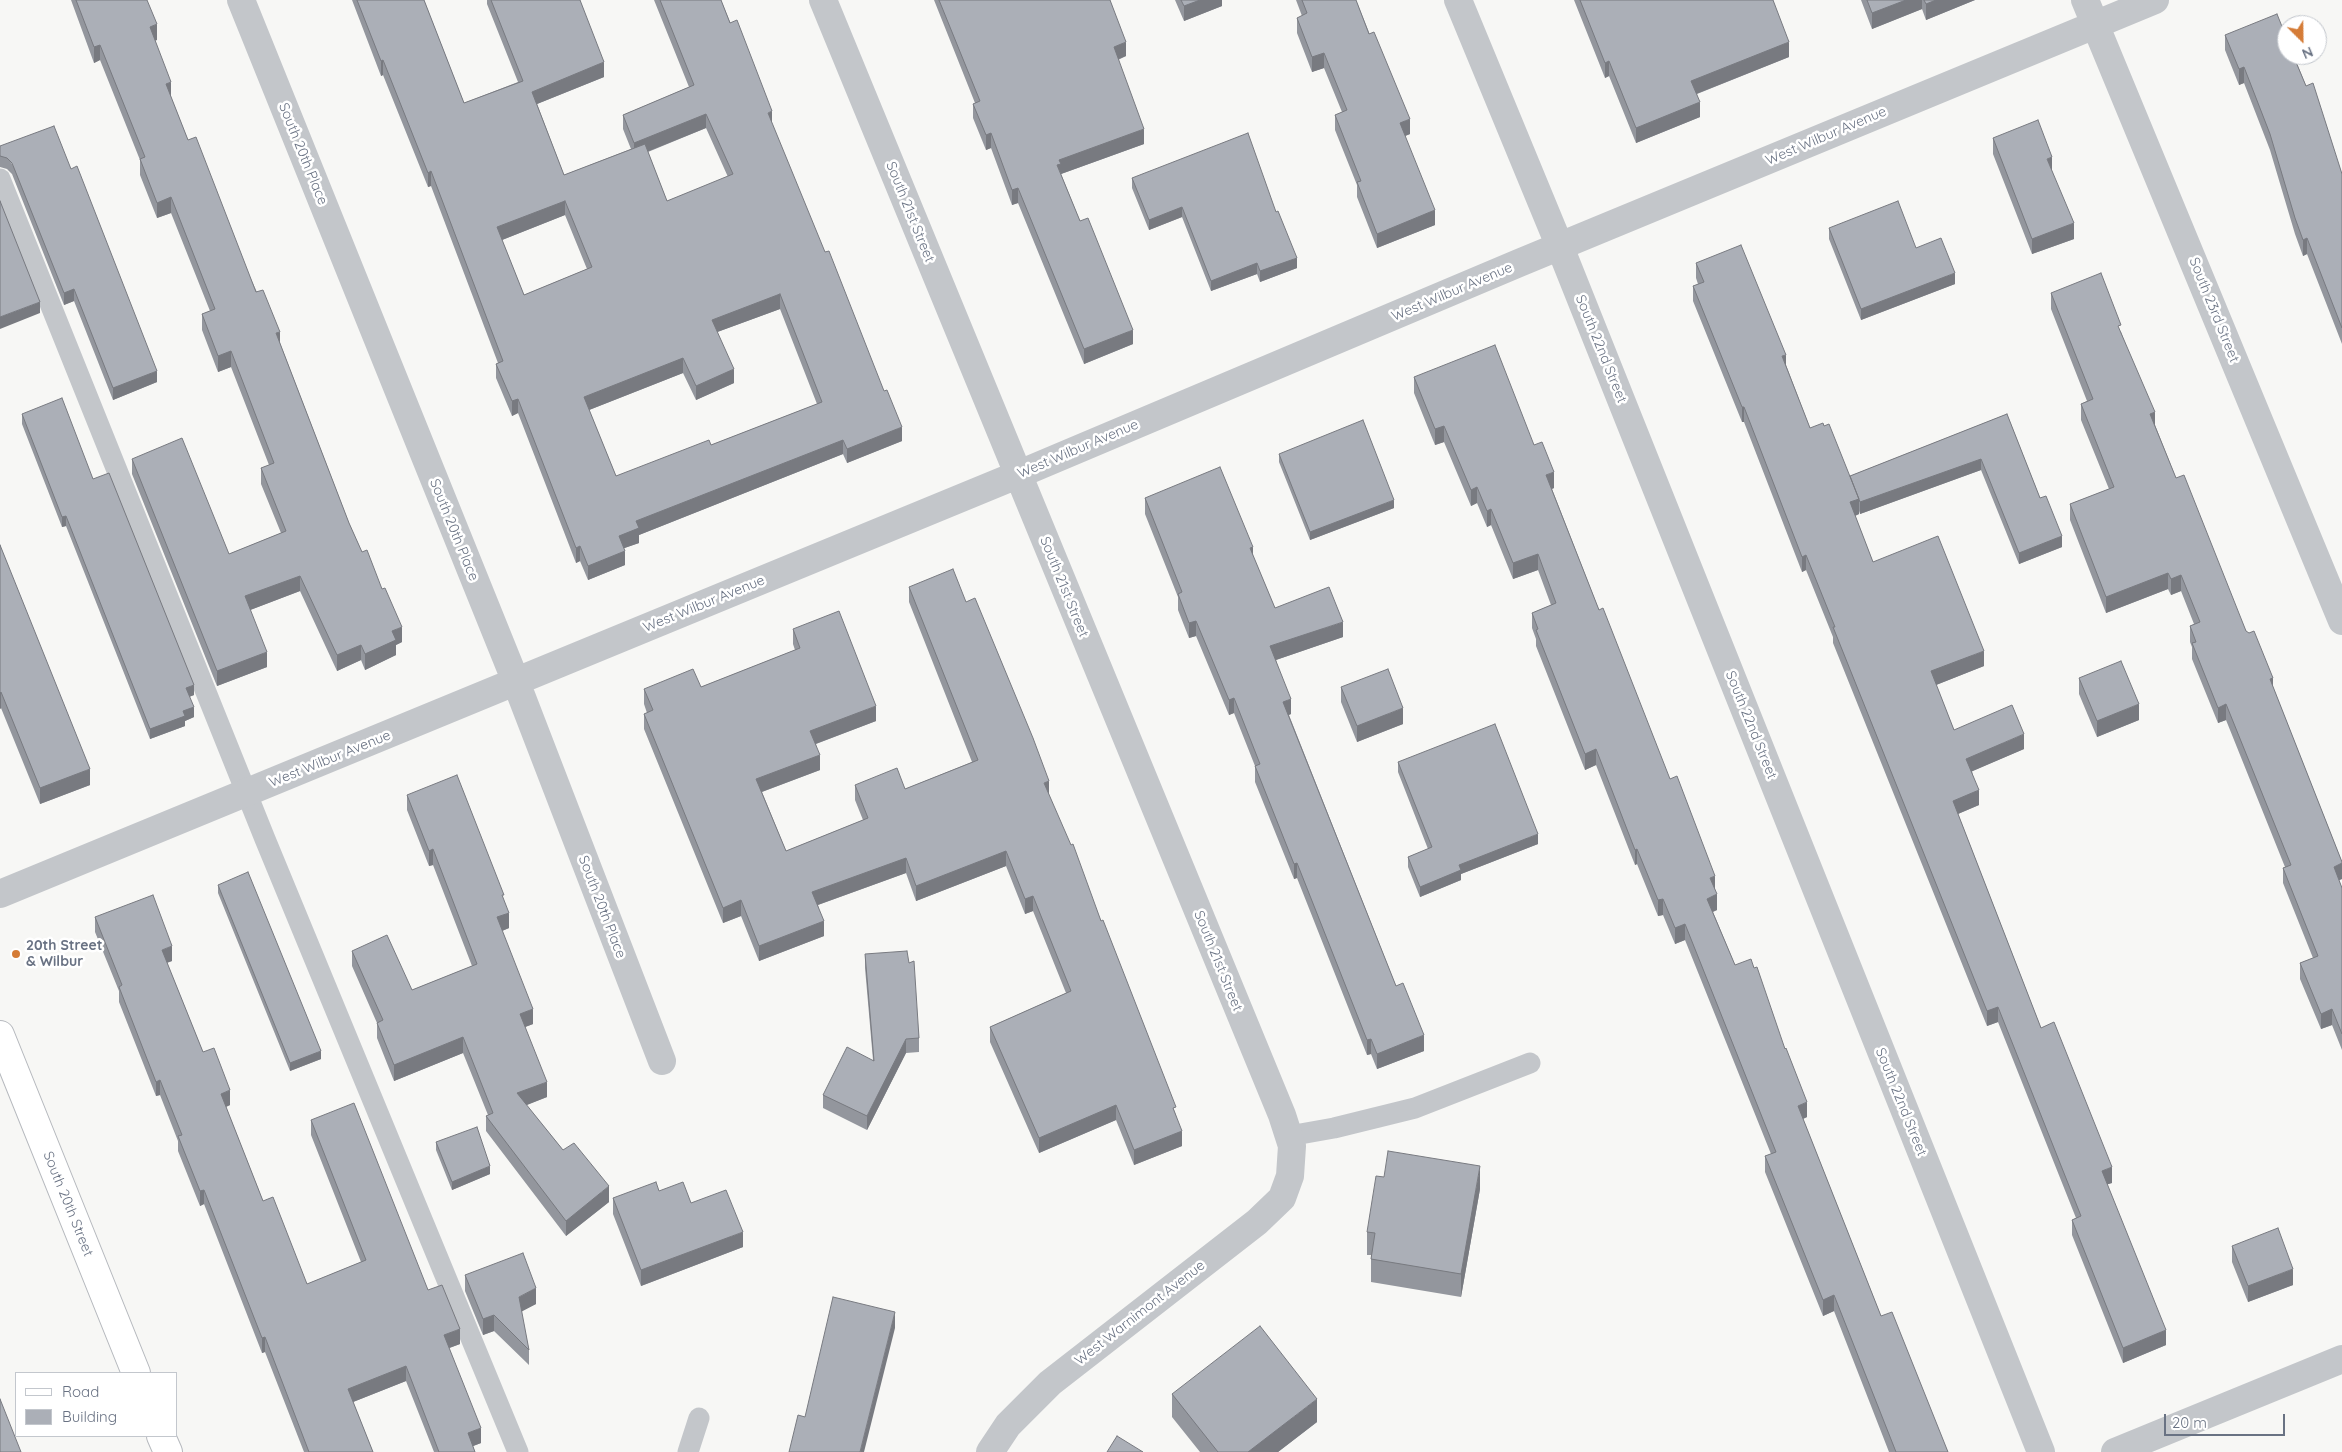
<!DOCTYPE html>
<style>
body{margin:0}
#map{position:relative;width:2342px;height:1452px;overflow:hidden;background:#f7f7f5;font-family:Quicksand,sans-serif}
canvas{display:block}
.legend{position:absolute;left:15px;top:1372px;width:162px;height:65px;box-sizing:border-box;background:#fff;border:1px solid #c3c7cd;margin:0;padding:6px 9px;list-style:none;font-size:15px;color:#697283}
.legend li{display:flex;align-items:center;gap:10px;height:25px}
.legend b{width:25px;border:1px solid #c3c7cd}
.north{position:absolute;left:2277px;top:15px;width:50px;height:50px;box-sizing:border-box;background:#fff;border:1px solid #c3c7cd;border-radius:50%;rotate:157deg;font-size:14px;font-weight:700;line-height:20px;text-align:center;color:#697283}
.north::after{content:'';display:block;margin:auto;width:18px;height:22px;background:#d57c37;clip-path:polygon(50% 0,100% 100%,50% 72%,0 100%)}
.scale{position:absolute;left:2164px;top:1414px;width:121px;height:22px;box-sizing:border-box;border:2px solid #697283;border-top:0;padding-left:6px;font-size:15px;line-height:18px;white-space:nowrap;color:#697283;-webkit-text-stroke:4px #fff;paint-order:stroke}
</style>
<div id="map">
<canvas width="2342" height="1452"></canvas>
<ul class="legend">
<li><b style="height:6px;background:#fff"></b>Road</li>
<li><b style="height:14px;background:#abafb7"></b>Building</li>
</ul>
<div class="north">N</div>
<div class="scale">20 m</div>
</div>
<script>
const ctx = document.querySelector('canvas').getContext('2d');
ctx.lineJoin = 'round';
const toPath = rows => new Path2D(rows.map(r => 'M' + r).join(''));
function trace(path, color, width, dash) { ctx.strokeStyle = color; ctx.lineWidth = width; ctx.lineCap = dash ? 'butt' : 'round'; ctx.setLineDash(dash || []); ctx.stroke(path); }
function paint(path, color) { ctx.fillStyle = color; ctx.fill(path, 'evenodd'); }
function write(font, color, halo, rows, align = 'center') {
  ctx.font = font + ' Quicksand,sans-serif'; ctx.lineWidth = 5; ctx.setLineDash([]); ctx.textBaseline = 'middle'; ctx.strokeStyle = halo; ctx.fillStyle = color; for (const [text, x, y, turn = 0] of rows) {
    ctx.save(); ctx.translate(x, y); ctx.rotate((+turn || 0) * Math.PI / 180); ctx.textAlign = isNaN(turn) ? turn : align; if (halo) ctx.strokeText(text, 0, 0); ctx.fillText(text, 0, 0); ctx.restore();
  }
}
const secondary = toPath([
 [0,1035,136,1373],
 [161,1436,168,1452]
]);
trace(secondary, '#b6b9be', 30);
trace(toPath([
 [0,179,265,839,518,1452],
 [1289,1136,1334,1128,1415,1108,1530,1063],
 [688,1452,699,1418]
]), '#c3c6ca', 21);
trace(toPath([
 [241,0,516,682,662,1061],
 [823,0,1282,1115,1292,1146,1290,1176,1282,1198,1257,1222,1050,1383,1008,1425,990,1452],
 [1458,0,1560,247,2041,1452],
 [2085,0,2342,621],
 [0,894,1017,475,1519,263,2155,0],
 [2115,1452,2342,1359]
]), '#c3c6ca', 28);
trace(secondary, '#fff', 28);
paint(toPath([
 [71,0,147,0,157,40,155,40,171,97,188,140,280,343,349,523,402,642,396,645,396,655,365,670,361,660,337,671,300,591,250,610,267,667,217,686,132,474,132,459,229,554,281,533,261,484,261,468,269,465,231,367,218,372,202,330,202,314,210,311,171,213,157,218,140,175,140,160,100,60,94,63],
 [352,0,424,0,464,103,518,82,487,4,487,0,580,0,604,77,537,104,564,175,631,149,623,129,623,115,689,87,654,0,721,0,902,441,847,463,843,454,639,535,639,543,624,548,625,565,588,580,580,561,576,563,518,413,512,416,496,378,496,364,498,363,431,186,428,187,383,75,381,76],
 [706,128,728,177,667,201,648,152],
 [565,215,587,269,524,295,502,240],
 [780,309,817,404,711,445,616,476,589,410,683,373,696,400,734,383,717,332],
 [934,0,1110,0,1126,56,1118,60,1144,144,1061,174,1080,221,1133,344,1084,364,1018,203,1012,205,991,148,986,150,973,118,973,104,975,103],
 [1175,0,1222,0,1222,6,1184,21],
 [1296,0,1356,0,1410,134,1405,136,1435,225,1377,248,1357,197,1357,185,1335,130,1335,115,1342,112,1324,68,1312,72,1297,33,1297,18,1302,16],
 [1574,0,1773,0,1789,57,1697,94,1700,117,1636,143,1609,76,1605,78],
 [1861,0,1975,0,1926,20,1922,9,1872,29],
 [2225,35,2287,39,2342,174,2342,344,2307,254,2303,256,2295,234,2270,150,2244,83,2239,85,2225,50],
 [1993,138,2052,171,2074,239,2032,254,1993,154],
 [0,146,157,382,113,400,74,301,64,305,12,174,7,169,0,167],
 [1132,178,1276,212,1297,268,1260,282,1257,274,1211,291,1182,217,1149,230,1132,188],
 [1829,228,1916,248,1955,284,1861,320,1829,239],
 [1696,263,1786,365,1810,428,1850,476,2007,414,2040,498,2062,547,2019,564,1981,470,1860,514,1859,511,1859,514,1855,516,1873,562,1984,666,1936,685,1954,730,2024,749,1972,771,1979,805,1958,814,2041,1028,2112,1183,2107,1184,2166,1345,2123,1363,2072,1235,2072,1220,2076,1218,1998,1022,1987,1026,1833,643,1833,637,1806,570,1802,572,1744,422,1742,422,1693,301,1693,286,1698,284,1696,278],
 [2051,293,2121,332,2155,425,2176,478,2246,631,2273,687,2342,862,2342,879,2339,880,2342,888,2342,1050,2332,1025,2321,1029,2300,979,2300,963,2313,958,2283,883,2283,868,2285,867,2226,720,2218,723,2192,659,2192,647,2190,642,2190,626,2194,624,2181,591,2171,595,2168,589,2106,613,2070,520,2070,504,2109,489,2081,420,2081,404,2087,401,2051,309],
 [1414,377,1534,445,1554,488,1552,489,1599,610,1715,889,1717,910,1713,912,1735,965,1807,1117,1803,1119,1881,1316,1948,1452,1889,1452,1834,1311,1823,1316,1765,1172,1765,1156,1771,1154,1685,940,1675,944,1663,915,1658,916,1637,864,1635,865,1596,765,1585,770,1536,646,1536,639,1532,628,1532,613,1551,605,1538,570,1513,579,1491,525,1487,527,1477,503,1471,506,1444,442,1435,445,1414,393],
 [22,414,93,479,194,695,189,697,194,717,185,721,185,726,150,739,66,526,62,527,22,424],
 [1279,454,1394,508,1310,540,1279,462],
 [1145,498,1253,556,1275,608,1343,637,1276,660,1291,714,1289,715,1396,986,1424,1051,1377,1069,1371,1054,1367,1055,1297,878,1294,879,1255,782,1255,766,1234,713,1229,715,1196,636,1189,638,1178,610,1178,597,1145,514],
 [0,545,90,785,40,804,1,708,0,709],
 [909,587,966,602,1049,795,1101,921,1176,1115,1182,1146,1134,1165,1116,1120,1039,1153,990,1042,990,1027,1066,993,1033,911,1025,914,1006,866,916,901,906,873,818,905,824,936,759,961,741,916,723,923,644,729,644,714,647,713,644,704,644,689,701,687,795,650,793,644,793,629,876,721,816,744,820,770,762,792,786,851,863,820,855,800,855,785,905,789,972,762,909,602],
 [2079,678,2139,720,2097,737,2079,694],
 [1341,687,1403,724,1357,742,1341,702],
 [1398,762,1538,844,1461,874,1461,880,1420,897,1408,867,1408,857,1428,849,1398,772],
 [407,795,504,901,509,928,502,931,533,1024,525,1027,547,1097,526,1105,563,1150,609,1202,566,1236,486,1131,486,1116,488,1115,463,1053,394,1081,377,1038,377,1023,352,966,352,951,412,990,472,966,433,865,429,866,407,810],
 [218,885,321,1059,290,1071,218,893],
 [95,917,172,961,167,963,203,1052,230,1105,226,1107,263,1201,307,1284,361,1262,311,1135,311,1120,428,1290,460,1344,449,1348,481,1443,473,1446,475,1452,434,1452,406,1381,353,1402,373,1452,304,1452,265,1352,262,1353,204,1204,200,1206,178,1151,178,1141,160,1095,156,1096,119,1002,119,991,95,932],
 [865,954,909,963,919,1038,919,1052,906,1053,867,1130,823,1108,823,1095,873,1060,865,968],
 [436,1142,490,1174,452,1190,436,1150],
 [1480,1189,1461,1297,1371,1282,1371,1255,1367,1255,1367,1232],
 [659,1191,691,1203,743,1247,641,1286,613,1214,613,1198],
 [2232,1246,2293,1285,2248,1302,2232,1262],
 [465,1275,536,1304,521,1311,529,1350,529,1365,494,1331,483,1335,465,1291],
 [1172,1394,1317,1422,1278,1452,1200,1452,1172,1417]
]), '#93969d');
paint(toPath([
 [1200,0,1222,0,1222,6,1184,21,1184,6],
 [1906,0,1922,0,1922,9,1872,29,1872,13],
 [1936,0,1975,0,1926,20,1926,4],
 [157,24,157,40,150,43,150,27],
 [1126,42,1126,56,1114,61,1114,47],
 [1789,42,1789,57,1691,96,1691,81],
 [100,45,100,60,94,63,94,47],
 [1324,53,1324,68,1312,72,1312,57],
 [383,60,383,75,381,76,381,61],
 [1609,61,1609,76,1605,78,1605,63],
 [604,62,604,77,532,106,532,92],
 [2244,67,2244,83,2239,85,2239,69],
 [171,82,171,97,166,100,166,84],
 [1700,102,1700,117,1636,143,1636,128],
 [772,111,772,126,768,113],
 [706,114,706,128,634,157,634,143],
 [1410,119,1410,134,1400,138,1400,123],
 [1144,129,1144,144,1061,174,1057,165,1059,160],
 [991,133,991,148,986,150,986,135],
 [2052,157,2052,173,2047,159],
 [431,171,431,186,428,187,428,173],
 [1018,188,1018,203,1012,205,1012,190],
 [171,197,171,213,157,218,157,203],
 [565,201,565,215,497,242,497,227],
 [1182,207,1182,217,1149,230,1149,220],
 [1435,210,1435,225,1377,248,1377,234],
 [2074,223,2074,239,2032,254,2032,239],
 [2307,238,2307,254,2303,256,2303,240],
 [1297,258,1297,268,1260,282,1260,271],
 [1257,263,1257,274,1211,291,1211,281],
 [1955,273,1955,284,1861,320,1861,309],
 [74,289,74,301,64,305,64,293],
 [780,294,780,309,712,334,712,320],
 [40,302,40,313,0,329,0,317],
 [1133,330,1133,344,1084,364,1084,349],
 [280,332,280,347,276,333],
 [231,351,231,367,218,372,218,356],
 [1786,355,1786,370,1782,356],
 [683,358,683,373,584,412,584,397],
 [734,369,734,383,696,400,696,386],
 [157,371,157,382,113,400,113,388],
 [518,399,518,413,512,416,512,401],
 [1742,407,1744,407,1744,422,1742,422],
 [2155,412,2155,428,2150,414],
 [1444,426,1444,442,1435,445,1435,429],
 [902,427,902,441,847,463,847,449],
 [843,440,843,454,639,535,639,543,619,550,619,536,636,521],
 [1981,459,1981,470,1860,514,1860,502],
 [1554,472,1554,488,1546,491,1546,475],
 [1477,487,1477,503,1471,506,1471,490],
 [1859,499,1859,514,1850,518,1850,502],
 [1394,500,1394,508,1310,540,1310,532],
 [1491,509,1491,525,1487,527,1487,511],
 [66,516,66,526,62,527,62,517],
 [2062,536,2062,547,2019,564,2019,553],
 [580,546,580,561,576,563,576,548],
 [1253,547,1253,562,1250,548],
 [625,551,625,565,588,580,588,566],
 [1538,554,1538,570,1513,579,1513,563],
 [1806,555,1806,570,1802,572,1802,557],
 [2168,573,2168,589,2106,613,2106,597],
 [2181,575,2181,591,2171,595,2171,579],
 [300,576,300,591,245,612,245,596],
 [1196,621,1196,636,1189,638,1189,623],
 [1343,622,1343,637,1270,662,1270,646],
 [402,627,402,642,396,645,396,655,365,670,365,654,392,631],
 [361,645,361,660,337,671,337,655],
 [1984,651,1984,666,1931,687,1931,671],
 [267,652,267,667,217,686,217,671],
 [2273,678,2273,693,2270,679],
 [194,685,194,695,186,698,186,688],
 [1,692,1,708,0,709,0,693],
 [1234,698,1234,713,1229,715,1229,700],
 [1291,699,1291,714,1283,717,1283,702],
 [2139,704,2139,720,2097,737,2097,721],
 [2226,704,2226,720,2218,723,2218,708],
 [876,706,876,721,810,746,810,731],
 [194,707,194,717,185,721,185,726,150,739,150,729,183,711],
 [1403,708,1403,724,1357,742,1357,726],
 [2024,734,2024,749,1966,774,1966,759],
 [1596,749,1596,765,1585,770,1585,754],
 [820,755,820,770,756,794,756,779],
 [90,769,90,785,40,804,40,788],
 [1049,781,1049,796,1044,783],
 [1979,790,1979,805,1953,816,1953,801],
 [1538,834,1538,844,1461,874,1461,880,1420,897,1420,887,1459,865],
 [433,849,433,865,429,866,429,851],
 [1637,849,1637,864,1635,865,1635,850],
 [1006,851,1006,866,916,901,916,886],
 [906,858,906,873,812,907,812,892],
 [1297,863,1297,878,1294,879,1294,864],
 [2342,863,2342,879,2334,882,2334,867],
 [1715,876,1715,891,1710,878],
 [1717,894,1717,910,1707,914,1707,899],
 [1033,896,1033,911,1025,914,1025,899],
 [1663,899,1663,915,1658,916,1658,900],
 [741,900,741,916,723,923,723,908],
 [509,913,509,928,497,933,497,917],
 [824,921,824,936,759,961,759,946],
 [1685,924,1685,940,1675,944,1675,928],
 [172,946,172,961,162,964,162,950],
 [1998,1007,1998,1022,1987,1026,1987,1011],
 [533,1009,533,1024,520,1029,520,1014],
 [2332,1009,2332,1025,2321,1029,2321,1014],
 [1424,1035,1424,1051,1377,1069,1377,1054],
 [463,1037,463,1053,394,1081,394,1065],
 [906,1039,906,1053,867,1130,867,1116],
 [1371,1039,1371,1054,1367,1055,1367,1040],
 [321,1051,321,1059,290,1071,290,1063],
 [160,1080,160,1095,156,1096,156,1082],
 [547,1082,547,1097,517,1109,517,1093],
 [230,1090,230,1105,221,1109,221,1094],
 [1807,1102,1807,1117,1798,1121,1798,1106],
 [1116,1105,1116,1120,1039,1153,1039,1138],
 [1182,1131,1182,1146,1134,1165,1134,1150],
 [490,1166,490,1174,452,1190,452,1182],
 [1480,1166,1480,1189,1461,1297,1461,1274],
 [2112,1167,2112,1183,2102,1186,2102,1171],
 [609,1186,609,1202,566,1236,566,1221],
 [204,1190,204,1204,200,1206,200,1191],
 [743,1232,743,1247,641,1286,641,1270],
 [2293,1269,2293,1285,2248,1302,2248,1286],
 [536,1288,536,1304,519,1313,519,1297],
 [1834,1295,1834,1311,1823,1316,1823,1300],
 [895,1312,895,1328,864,1452,860,1452],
 [494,1315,494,1331,483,1335,483,1319],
 [460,1329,460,1344,444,1350,444,1335],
 [2166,1330,2166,1345,2123,1363,2123,1348],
 [265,1337,265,1352,262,1353,262,1338],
 [406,1366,406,1381,348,1404,348,1389],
 [1317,1399,1317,1422,1278,1452,1248,1452],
 [481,1428,481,1443,468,1448,468,1433]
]), '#787a80');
const building = toPath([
 [76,0,147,0,157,24,150,27,171,82,166,84,188,140,196,137,256,292,263,290,280,332,276,333,349,523,362,552,367,550,382,589,385,588,402,627,392,631,396,640,365,654,361,645,337,655,300,576,245,596,267,652,217,671,132,459,182,438,229,554,286,531,261,468,274,463,231,351,218,356,202,314,215,309,171,197,157,203,140,159,145,157,100,45,94,47,76,0],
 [357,0,424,0,464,103,523,81,491,0,580,0,604,62,532,92,564,175,645,144,667,201,733,174,706,114,634,143,623,115,694,85,660,0,721,0,730,23,737,20,772,111,768,113,825,252,829,251,884,391,887,390,902,427,847,449,843,440,636,521,639,528,619,536,625,551,588,566,580,546,576,548,518,399,512,401,496,364,503,361,431,171,428,173,383,60,381,61,357,0],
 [565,201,592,267,524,295,497,227,565,201],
 [780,294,822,402,711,445,709,440,616,476,584,397,683,358,696,386,734,369,712,320,780,294],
 [939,0,1110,0,1126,42,1114,47,1144,129,1059,160,1061,164,1057,165,1080,221,1088,218,1133,330,1084,349,1018,188,1012,190,991,133,986,135,973,104,980,101,939,0],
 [1181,0,1200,0,1184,6,1181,0],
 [1302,0,1356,0,1369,34,1374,32,1410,119,1400,123,1435,210,1377,234,1357,182,1361,181,1335,115,1347,110,1324,53,1312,57,1297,18,1307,13,1302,0],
 [1580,0,1773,0,1789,42,1691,81,1700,102,1636,128,1609,61,1605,63,1580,0],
 [1867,0,1906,0,1872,13,1867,0],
 [1924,0,1936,0,1926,4,1924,0],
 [2277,14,2287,39,2287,55,2293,55,2306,86,2313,83,2342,174,2342,328,2307,238,2303,240,2295,218,2270,134,2244,67,2239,69,2225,35,2277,14],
 [2038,120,2052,157,2047,159,2074,223,2032,239,1993,138,2038,120],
 [54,126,71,169,77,166,157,371,113,388,74,289,64,293,12,163,7,158,0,156,0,146,54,126],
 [1248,133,1276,212,1278,211,1297,258,1260,271,1257,263,1211,281,1182,207,1149,220,1132,178,1248,133],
 [0,201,40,302,0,317,0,201],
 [1898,201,1916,248,1941,238,1955,273,1861,309,1829,228,1898,201],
 [1741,245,1786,355,1782,356,1810,428,1823,423,1824,426,1829,424,1859,499,1850,502,1873,562,1938,536,1984,651,1931,671,1954,730,2012,705,2024,734,1966,759,1979,790,1953,801,2041,1028,2054,1022,2112,1167,2102,1171,2166,1330,2123,1348,2072,1220,2081,1216,1998,1007,1987,1011,1833,627,1835,627,1806,555,1802,557,1744,407,1742,407,1693,286,1704,282,1696,263,1741,245],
 [2101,273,2121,325,2118,326,2155,412,2150,414,2176,478,2184,475,2246,631,2249,633,2254,631,2273,678,2270,679,2342,862,2342,863,2334,867,2342,888,2342,1034,2332,1009,2321,1014,2300,963,2318,956,2283,868,2291,865,2226,704,2218,708,2192,643,2196,642,2190,626,2200,622,2181,575,2171,579,2168,573,2106,597,2070,504,2114,487,2081,404,2093,399,2051,293,2101,273],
 [1495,345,1534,445,1542,442,1554,472,1546,475,1599,610,1603,608,1670,779,1677,776,1715,876,1710,878,1717,894,1707,899,1735,965,1751,959,1754,968,1757,967,1785,1049,1786,1048,1807,1102,1798,1106,1881,1316,1892,1312,1948,1452,1896,1452,1834,1295,1823,1300,1765,1156,1776,1152,1685,924,1675,928,1663,899,1658,900,1637,849,1635,850,1596,749,1585,754,1536,630,1538,629,1532,613,1556,603,1538,554,1513,563,1491,509,1487,511,1477,487,1471,490,1444,426,1435,429,1414,377,1495,345],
 [62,398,93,479,109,473,194,685,186,688,194,707,183,711,185,716,150,729,66,516,62,517,22,414,62,398],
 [2007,414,2040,498,2046,496,2062,536,2019,553,1981,459,1860,502,1850,476,2007,414],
 [1363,420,1394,500,1310,532,1279,454,1363,420],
 [1220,467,1253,547,1250,548,1275,608,1329,587,1343,622,1270,646,1291,699,1283,702,1396,986,1403,983,1424,1035,1377,1054,1371,1039,1367,1040,1297,863,1294,864,1255,766,1260,764,1234,698,1229,700,1196,621,1189,623,1178,594,1182,592,1145,498,1220,467],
 [0,545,90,769,40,788,1,692,0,693,0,545],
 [953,569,966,602,975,598,1033,738,1049,781,1044,783,1071,845,1073,844,1101,921,1103,920,1176,1107,1173,1108,1182,1131,1134,1150,1116,1105,1039,1138,990,1027,1071,991,1033,896,1025,899,1006,851,916,886,906,858,812,892,824,921,759,946,741,900,723,908,644,714,653,710,644,689,693,669,701,687,800,648,793,629,839,611,876,706,810,731,820,755,756,779,786,851,868,818,855,785,897,768,905,789,978,760,909,587,953,569],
 [2121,661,2139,704,2097,721,2079,678,2121,661],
 [1388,669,1403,708,1357,726,1341,687,1388,669],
 [1495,724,1538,834,1459,865,1461,870,1420,887,1408,857,1432,847,1398,762,1495,724],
 [457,775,504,895,502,895,509,913,497,917,533,1009,520,1014,547,1082,517,1093,563,1150,574,1143,609,1186,566,1221,486,1116,493,1113,463,1037,394,1065,377,1023,383,1020,352,951,387,935,412,990,477,964,433,849,429,851,407,795,457,775],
 [248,872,321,1051,290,1063,218,885,248,872],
 [153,895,172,946,162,950,203,1052,214,1048,230,1090,221,1094,263,1201,273,1197,307,1284,366,1260,311,1120,354,1103,428,1290,442,1285,460,1329,444,1335,481,1428,468,1433,475,1452,439,1452,406,1366,348,1389,373,1452,309,1452,265,1337,262,1338,204,1190,200,1191,178,1136,182,1135,160,1080,156,1082,119,987,122,985,95,917,153,895],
 [907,951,909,963,914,961,919,1038,906,1039,867,1116,823,1095,847,1047,874,1061,865,954,907,951],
 [477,1127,490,1166,452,1182,436,1142,477,1127],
 [1388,1151,1480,1166,1461,1274,1371,1259,1375,1233,1367,1232,1376,1176,1384,1177,1388,1151],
 [656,1182,659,1191,683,1182,691,1203,726,1190,743,1232,641,1270,613,1198,656,1182],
 [2278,1228,2293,1269,2248,1286,2232,1246,2278,1228],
 [523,1253,536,1288,519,1297,529,1350,494,1315,483,1319,465,1275,523,1253],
 [833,1297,895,1312,860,1452,789,1452,798,1415,805,1417,833,1297],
 [1260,1326,1317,1399,1248,1452,1218,1452,1172,1394,1260,1326],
 [0,1399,21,1452,0,1452,0,1399],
 [1117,1436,1143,1452,1107,1452,1117,1436]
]);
paint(building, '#abafb7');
trace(building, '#787a80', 1);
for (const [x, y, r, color] of [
 [16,954,5,"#d57c37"]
]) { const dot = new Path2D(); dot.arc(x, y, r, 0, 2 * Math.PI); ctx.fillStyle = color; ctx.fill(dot); trace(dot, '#fff', 2); }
write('14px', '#697283', '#fff', [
 ["West Wilbur Avenue",1826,136,-23],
 ["South 20th Place",303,154,68],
 ["South 21st Street",910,212,68],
 ["West Wilbur Avenue",1452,292,-23],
 ["South 23rd Street",2214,310,68],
 ["South 22nd Street",1601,349,68],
 ["West Wilbur Avenue",1078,449,-23],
 ["South 20th Place",454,530,68],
 ["South 21st Street",1064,587,68],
 ["West Wilbur Avenue",704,604,-22],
 ["South 22nd Street",1751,725,68],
 ["West Wilbur Avenue",330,759,-22],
 ["South 20th Place",602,907,69],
 ["South 21st Street",1218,961,68],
 ["South 22nd Street",1901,1102,68],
 ["South 20th Street",68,1204,68],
 ["West Warnimont Avenue",1140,1313,-38]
]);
write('bold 14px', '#697283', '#fff', [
 ["20th Street",26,946],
 ["& Wilbur",26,962]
], 'left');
</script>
